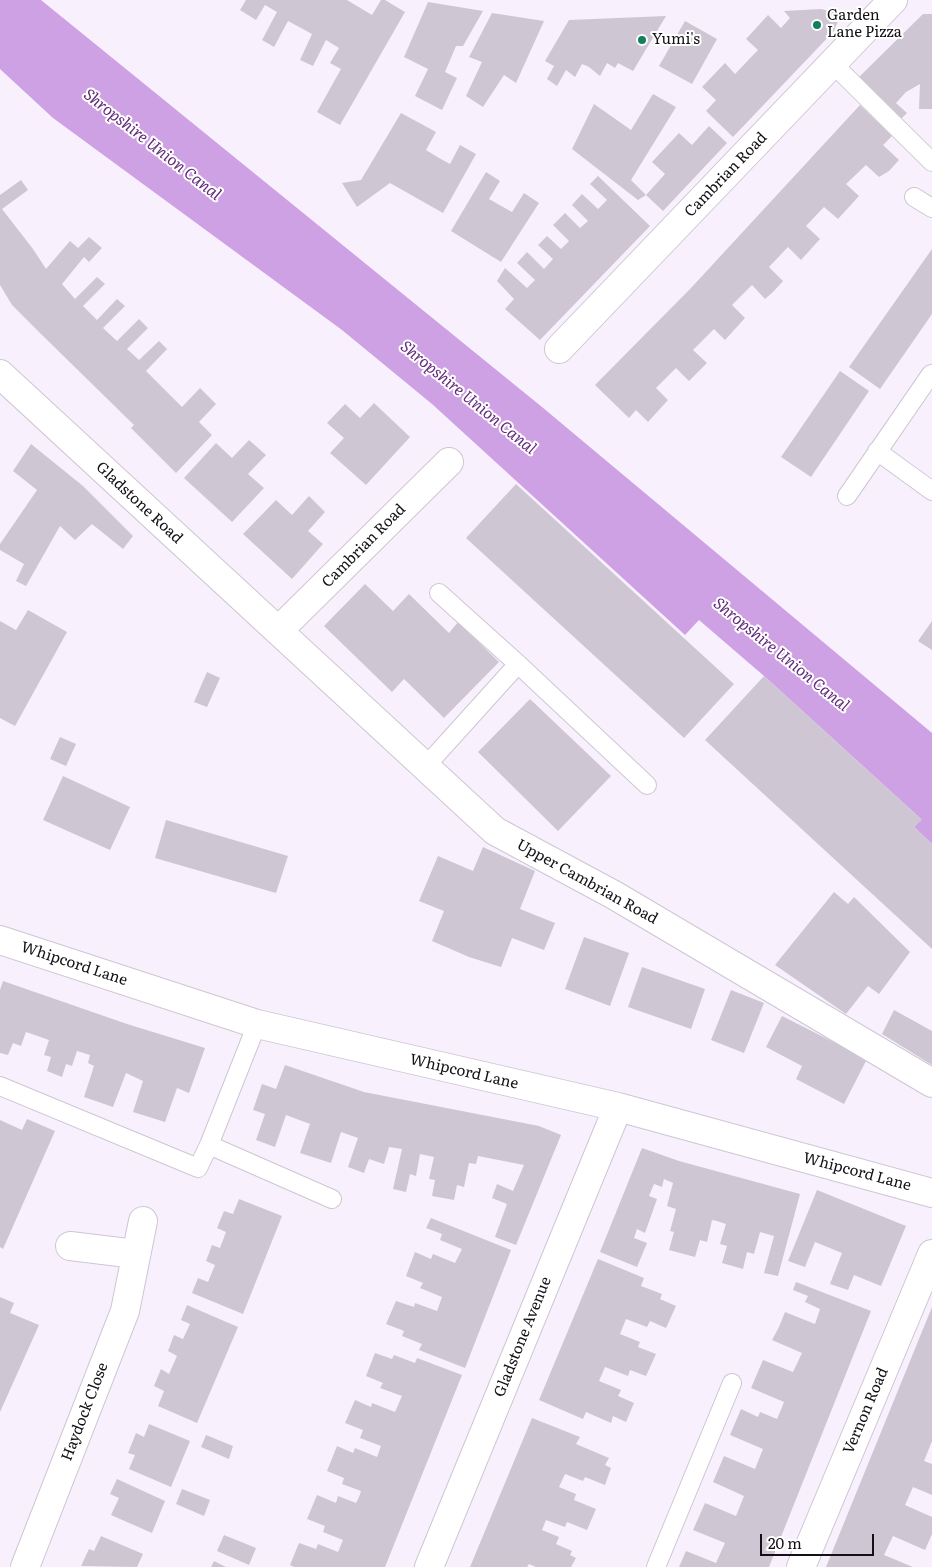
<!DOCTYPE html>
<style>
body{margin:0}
#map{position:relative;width:932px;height:1567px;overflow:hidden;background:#f9f0fd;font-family:Literata,serif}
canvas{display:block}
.scale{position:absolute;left:760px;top:1534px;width:114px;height:22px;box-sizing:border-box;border:2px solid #141116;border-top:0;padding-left:6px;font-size:15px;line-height:18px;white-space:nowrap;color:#141116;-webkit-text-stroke:4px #fff;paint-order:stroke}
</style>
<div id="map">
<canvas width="932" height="1567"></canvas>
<div class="scale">20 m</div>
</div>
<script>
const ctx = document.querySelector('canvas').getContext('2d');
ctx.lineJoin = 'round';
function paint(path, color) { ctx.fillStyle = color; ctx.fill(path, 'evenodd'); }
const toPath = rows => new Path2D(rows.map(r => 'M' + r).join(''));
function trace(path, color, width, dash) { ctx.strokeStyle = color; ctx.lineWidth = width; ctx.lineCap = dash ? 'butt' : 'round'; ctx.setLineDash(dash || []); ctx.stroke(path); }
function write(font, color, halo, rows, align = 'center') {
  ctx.font = font + ' Literata,serif'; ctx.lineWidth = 4; ctx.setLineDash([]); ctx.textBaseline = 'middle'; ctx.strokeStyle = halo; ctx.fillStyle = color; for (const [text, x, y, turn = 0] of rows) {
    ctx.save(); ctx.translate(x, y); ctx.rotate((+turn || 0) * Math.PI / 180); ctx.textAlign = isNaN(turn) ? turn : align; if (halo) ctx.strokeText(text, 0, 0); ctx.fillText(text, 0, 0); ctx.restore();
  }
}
paint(toPath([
 [0,0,41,0,542,407,932,733,932,844,914,827,921,819,764,676,699,620,685,635,432,404,342,330,53,118,0,69]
]), '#cea1e5');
paint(toPath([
 [246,0,347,0,372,15,381,0,385,0,405,12,340,125,317,112,341,69,330,63,339,48,326,40,313,66,300,60,312,34,288,21,274,47,262,40,277,12,265,5,256,20,240,10],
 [428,2,483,11,463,46,456,46,445,72,457,78,442,110,415,96,428,69,404,57],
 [821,9,841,14,834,31,733,137,706,111,716,100,702,87,725,63,735,74,758,50,746,39,768,15,781,28,790,18,784,11],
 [492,13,544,21,516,83,504,75,483,107,466,96,482,62,469,57],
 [923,14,932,14,932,109,919,109,920,84,906,92,896,103,907,113,899,121,857,79],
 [666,16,633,71,618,63,615,68,607,63,600,76,589,67,582,64,575,77,566,70,557,86,547,79,554,66,545,61,569,20],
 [685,21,717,39,692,84,659,66],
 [653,94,676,107,631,180,646,195,665,174,652,162,679,133,692,145,709,126,727,143,663,211,646,195,638,200,572,149,594,104,631,130],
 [860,105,892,136,883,145,899,160,889,171,879,177,866,165,846,184,859,196,838,219,824,207,806,226,820,239,801,260,788,247,769,267,783,281,774,291,765,299,752,285,732,305,745,318,725,340,714,329,693,350,707,363,689,381,676,368,656,388,668,400,648,422,636,410,629,418,595,385,691,288],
 [401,113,436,132,426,150,439,158,450,164,460,145,476,154,443,213,390,183,357,207,342,183,361,180],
 [486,172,500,181,489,199,512,212,524,193,539,203,501,262,451,231],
 [598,176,650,226,540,340,505,309,514,299,497,281,505,268,527,288,535,280,517,263,527,252,544,269,553,259,538,245,547,236,561,249,569,241,553,225,565,213,580,228,588,221,572,205,582,194,598,209,607,200,590,184],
 [21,180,28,190,2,209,33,249,46,269,70,241,78,248,89,237,102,248,89,262,84,257,62,284,75,299,97,277,105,284,83,306,97,320,117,299,125,306,103,328,117,341,139,319,148,328,127,349,139,360,159,341,167,349,146,371,182,407,200,388,216,404,199,422,212,435,176,473,131,428,134,425,41,334,12,305,0,285,0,195],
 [932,249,932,314,880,389,849,367],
 [840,371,869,391,811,477,781,457],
 [374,403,410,437,366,485,330,453,344,438,327,423,345,404,360,418],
 [249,440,266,455,248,474,264,488,232,522,184,478,216,443,232,458],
 [31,444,83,486,133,536,123,549,92,524,75,540,60,526,26,586,16,581,24,564,0,550,0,544,37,490,13,471],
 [516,484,734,684,684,738,466,538],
 [309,496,325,512,308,531,323,544,292,579,243,534,276,500,292,515],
 [365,584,393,611,409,594,449,633,458,622,499,662,444,718,404,679,392,692,324,626],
 [28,610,67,632,15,726,0,718,0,621,16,630],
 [932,621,932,650,918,641],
 [207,672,220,678,207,707,194,702],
 [764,676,922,820,914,827,932,844,932,949,705,740],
 [530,699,611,776,558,831,478,752],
 [60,737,76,744,66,766,50,759],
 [63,776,130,807,110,850,43,820],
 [166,820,288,856,276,893,155,858],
 [483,847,535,871,520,909,555,923,544,950,512,938,501,967,469,957,432,941,444,911,419,901,438,856,473,871],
 [834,892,848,904,854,897,910,952,879,994,868,986,846,1014,775,965],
 [584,937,629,953,610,1006,565,989],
 [642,967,705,989,691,1029,628,1007],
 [3,981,127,1024,205,1048,189,1093,177,1088,165,1122,133,1112,143,1081,126,1073,113,1107,84,1097,94,1066,88,1063,90,1055,77,1051,72,1066,66,1064,62,1077,47,1071,51,1057,44,1055,49,1040,26,1032,21,1046,13,1043,8,1055,0,1053,0,990],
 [731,990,764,1003,744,1053,711,1040],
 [894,1010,932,1031,932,1065,882,1034],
 [782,1016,867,1059,844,1104,796,1079,802,1066,766,1047],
 [285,1065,364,1092,539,1126,561,1135,516,1245,495,1237,507,1204,492,1198,497,1184,513,1191,524,1165,478,1156,476,1164,469,1163,464,1187,457,1185,454,1200,432,1196,435,1180,429,1179,434,1157,420,1154,416,1176,410,1174,406,1192,393,1189,402,1149,389,1147,384,1164,369,1159,364,1173,348,1167,358,1138,341,1132,331,1163,300,1153,310,1124,286,1115,275,1147,256,1140,265,1114,253,1110,262,1084,276,1089],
 [27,1119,55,1131,3,1249,0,1247,0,1120,22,1130],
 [642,1148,679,1161,800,1194,778,1276,764,1273,774,1236,760,1232,754,1254,747,1252,743,1269,722,1263,727,1246,720,1244,726,1224,717,1221,712,1220,707,1242,700,1240,695,1257,669,1250,674,1232,670,1231,676,1209,667,1206,673,1183,664,1179,662,1187,654,1184,649,1196,657,1199,645,1233,637,1229,634,1238,647,1243,637,1267,600,1252],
 [817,1190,906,1226,881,1286,854,1275,848,1290,830,1284,842,1253,815,1242,805,1267,788,1261],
 [239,1199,282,1216,243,1314,192,1293,198,1278,208,1282,215,1265,206,1261,212,1245,220,1248,226,1232,217,1228,224,1211,233,1214],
 [431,1218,511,1250,465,1368,419,1350,422,1344,402,1336,404,1331,386,1324,396,1301,414,1307,415,1303,437,1311,442,1297,420,1288,423,1283,406,1276,415,1252,431,1259,433,1254,455,1263,462,1249,440,1240,442,1234,426,1228],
 [598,1259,644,1278,641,1286,662,1294,660,1299,676,1306,666,1328,650,1321,647,1327,626,1319,620,1334,640,1342,638,1347,656,1354,646,1376,630,1370,628,1376,605,1367,599,1381,621,1390,618,1396,634,1403,626,1422,613,1416,611,1423,586,1412,583,1419,539,1400],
 [796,1282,871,1311,769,1567,679,1567,686,1551,716,1563,725,1543,693,1530,705,1503,736,1516,744,1496,713,1482,724,1456,755,1469,763,1449,730,1435,741,1409,758,1417,760,1412,777,1419,780,1412,784,1402,751,1388,763,1360,793,1372,802,1353,772,1340,779,1327,785,1312,815,1324,820,1309,805,1302,808,1296,793,1290],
 [0,1297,14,1303,10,1313,39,1325,0,1412],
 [187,1305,238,1327,197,1423,158,1406,164,1391,154,1386,161,1369,169,1374,177,1356,168,1351,174,1335,183,1339,190,1324,181,1320],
 [932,1307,932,1441,924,1461,932,1464,932,1495,913,1487,905,1505,932,1517,932,1534,925,1550,893,1536,884,1555,913,1567,826,1567],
 [375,1353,392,1359,394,1355,415,1363,417,1358,462,1375,385,1567,294,1567,290,1565,299,1543,316,1549,318,1544,338,1552,343,1540,323,1532,325,1526,307,1519,317,1495,336,1503,338,1496,356,1503,359,1497,361,1491,342,1484,344,1478,327,1471,337,1446,353,1453,355,1448,377,1457,381,1446,360,1438,363,1430,345,1423,355,1400,371,1407,372,1403,395,1412,402,1396,380,1388,383,1383,366,1376],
 [532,1418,580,1437,576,1444,609,1458,605,1465,611,1468,605,1485,585,1477,583,1481,565,1474,559,1487,576,1494,574,1500,596,1509,587,1530,567,1522,565,1527,546,1520,542,1530,559,1537,556,1544,572,1551,570,1555,576,1558,571,1567,536,1567,529,1564,527,1567,470,1567],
 [149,1424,190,1441,171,1487,129,1469,135,1455,128,1453,136,1433,144,1437],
 [206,1435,233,1446,229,1459,201,1447],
 [117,1479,165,1501,152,1533,111,1515,119,1498,110,1494],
 [182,1489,210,1500,204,1516,176,1504],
 [224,1535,256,1548,249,1565,217,1551],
 [101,1536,143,1554,137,1567,81,1566,89,1549,94,1551],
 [214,1561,226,1567,211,1567]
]), '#cec6d3');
const lane = toPath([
 [832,63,932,162],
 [914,197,932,208],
 [877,451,932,491],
 [847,496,931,374],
 [439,593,518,664,647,785],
 [425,767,518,664],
 [0,1086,198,1168,209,1145,257,1024],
 [209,1145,332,1199],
 [656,1567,732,1383]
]);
const street = toPath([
 [559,349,893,0],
 [0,374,495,831,614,895,932,1083],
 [278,631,449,462],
 [0,940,257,1024,618,1107,932,1193],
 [70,1246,136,1254],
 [25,1567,125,1311,143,1221],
 [429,1567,618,1107],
 [801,1567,932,1254]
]);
trace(lane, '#cec6d3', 20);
trace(street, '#cec6d3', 30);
trace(lane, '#fff', 18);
trace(street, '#fff', 28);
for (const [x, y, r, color] of [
 [817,25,5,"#137f5b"],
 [642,40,5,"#137f5b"]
]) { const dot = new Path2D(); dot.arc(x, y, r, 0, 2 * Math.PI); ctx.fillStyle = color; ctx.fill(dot); trace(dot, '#fff', 2); }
write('15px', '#141116', '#fff', [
 ["Garden",827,16],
 ["Lane Pizza",827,33],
 ["Yumi's",652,40]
], 'left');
write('15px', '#141116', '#fff', [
 ["Cambrian Road",726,175,-46],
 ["Gladstone Road",139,503,43],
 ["Cambrian Road",364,546,-45],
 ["Upper Cambrian Road",587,882,29],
 ["Whipcord Lane",74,964,18],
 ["Whipcord Lane",464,1072,13],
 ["Whipcord Lane",857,1172,15],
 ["Gladstone Avenue",523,1337,-68],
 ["Vernon Road",866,1411,-67],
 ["Haydock Close",85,1412,-69]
]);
write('italic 16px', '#632c7b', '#fff', [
 ["Shropshire Union Canal",152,145,38],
 ["Shropshire Union Canal",468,398,39],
 ["Shropshire Union Canal",781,655,39]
]);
</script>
